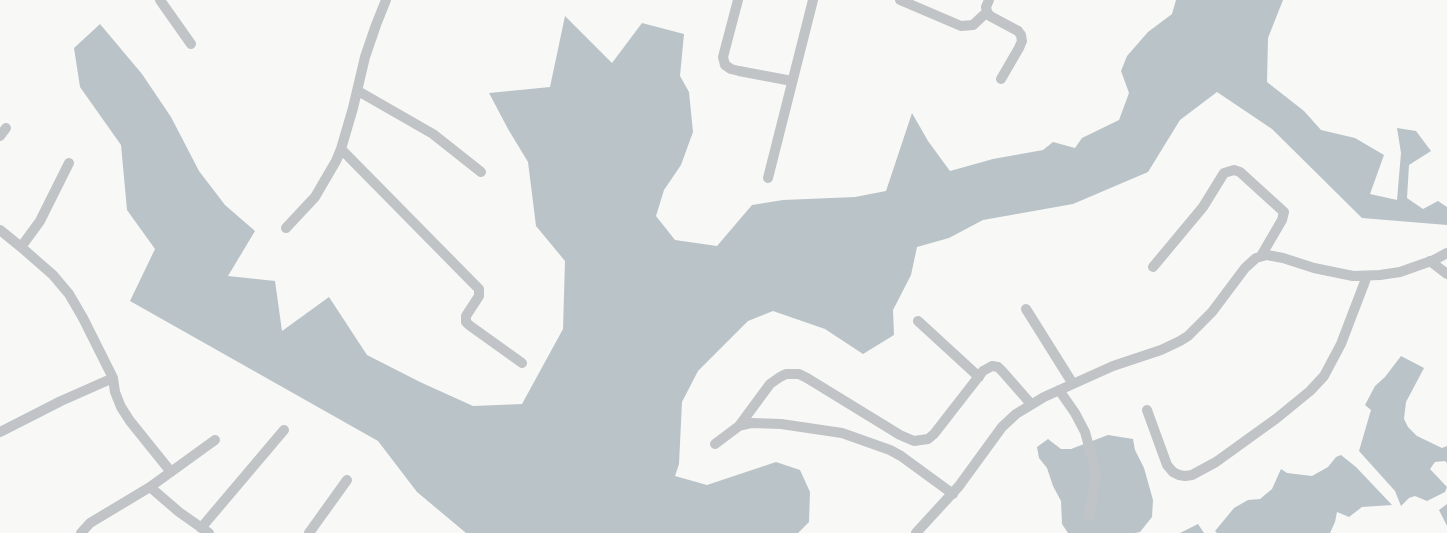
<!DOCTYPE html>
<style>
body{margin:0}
canvas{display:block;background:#f8f8f6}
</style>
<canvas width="1447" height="533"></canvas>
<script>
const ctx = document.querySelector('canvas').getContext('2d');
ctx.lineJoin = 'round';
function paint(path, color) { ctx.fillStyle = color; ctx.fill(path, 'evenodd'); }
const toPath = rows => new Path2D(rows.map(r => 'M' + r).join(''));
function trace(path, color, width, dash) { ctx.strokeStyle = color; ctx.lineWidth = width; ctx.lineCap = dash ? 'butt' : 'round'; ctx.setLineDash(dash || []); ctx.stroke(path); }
paint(toPath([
 [1176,0,1283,0,1268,38,1267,82,1304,111,1321,130,1355,138,1384,155,1370,194,1397,200,1401,153,1397,128,1416,131,1431,151,1409,165,1407,198,1423,209,1438,201,1447,207,1447,225,1362,218,1272,129,1217,92,1180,120,1148,172,1073,204,983,220,949,238,917,247,911,275,893,310,894,335,863,354,825,329,773,311,748,321,698,371,682,402,679,464,675,476,707,485,776,462,800,470,810,492,809,522,798,533,466,533,417,492,378,441,130,301,155,249,127,210,121,145,80,87,74,48,100,24,142,74,171,117,199,171,225,205,255,231,228,276,275,281,282,331,329,297,367,355,420,382,473,406,522,404,563,329,565,261,536,226,528,162,508,129,489,93,550,87,565,16,612,63,642,23,684,34,680,76,689,92,693,132,681,165,664,190,656,216,675,240,717,246,752,205,783,200,855,197,886,191,912,113,928,141,950,171,993,159,1043,150,1053,142,1075,148,1082,138,1119,120,1129,93,1121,71,1127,56,1148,32,1172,14],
 [1401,356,1424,368,1406,402,1404,419,1408,427,1417,436,1442,448,1447,446,1447,463,1445,461,1435,462,1430,469,1447,487,1445,492,1427,501,1415,496,1409,498,1401,506,1395,491,1359,451,1371,410,1365,405,1375,386,1385,377],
 [1108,435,1133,439,1135,450,1144,468,1153,500,1152,517,1140,532,1135,533,1068,533,1062,524,1061,501,1053,486,1047,468,1039,458,1037,447,1048,439,1061,449,1071,449],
 [1341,455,1356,467,1392,505,1362,507,1349,517,1337,512,1335,522,1330,533,1217,533,1215,531,1234,508,1248,500,1260,499,1272,489,1281,469,1287,473,1312,476,1328,467,1336,457],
 [1447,504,1447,526,1439,510],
 [1198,524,1204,533,1180,533]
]), '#bac4c8');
trace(toPath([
 [160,0,191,44],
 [738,0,723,57,725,65,731,69,739,71,792,81],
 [900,0,961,26,973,25,987,12],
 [989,0,986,7,987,12,990,16,1018,31,1021,35,1022,41,1019,48,1001,79],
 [358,91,433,134,481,172],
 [0,136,6,128],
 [341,149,476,286,479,289,479,296,466,316,466,322,469,325,522,363],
 [768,178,813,0],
 [286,228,315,197,336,161,341,149,353,108,365,57,376,25,386,0],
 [0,230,21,247,53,275,69,294,83,318,113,378,61,401,0,432],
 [21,247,40,221,69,163],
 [1430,261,1447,274],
 [1153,267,1203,207,1224,173,1234,170,1240,172,1284,212,1282,220,1261,256],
 [1026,309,1073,384],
 [918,321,979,377],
 [113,378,115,392,121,407,130,421,171,472],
 [1059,390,1075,413,1085,432,1093,461,1096,475,1089,516],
 [1147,410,1167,465,1173,472,1179,475,1185,476,1192,475,1216,462,1277,418,1310,391,1324,376,1341,344,1367,276],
 [739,426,770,384,780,377,786,374,799,374,807,378,900,435,914,441,928,439,934,434,983,371,992,366,998,367,1003,372,1031,404],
 [715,444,739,426,752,423,781,424,842,433,890,450,901,456,953,494],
 [150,487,179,512,209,533],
 [201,528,284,430],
 [81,533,90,523,150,487,215,440],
 [309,533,347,480],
 [916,533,959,486,1002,427,1016,414,1044,397,1113,366,1161,350,1180,341,1188,336,1212,312,1245,268,1256,258,1267,255,1283,258,1314,268,1353,276,1380,275,1400,272,1434,260,1447,253]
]), '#c0c4c7', 10);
</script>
